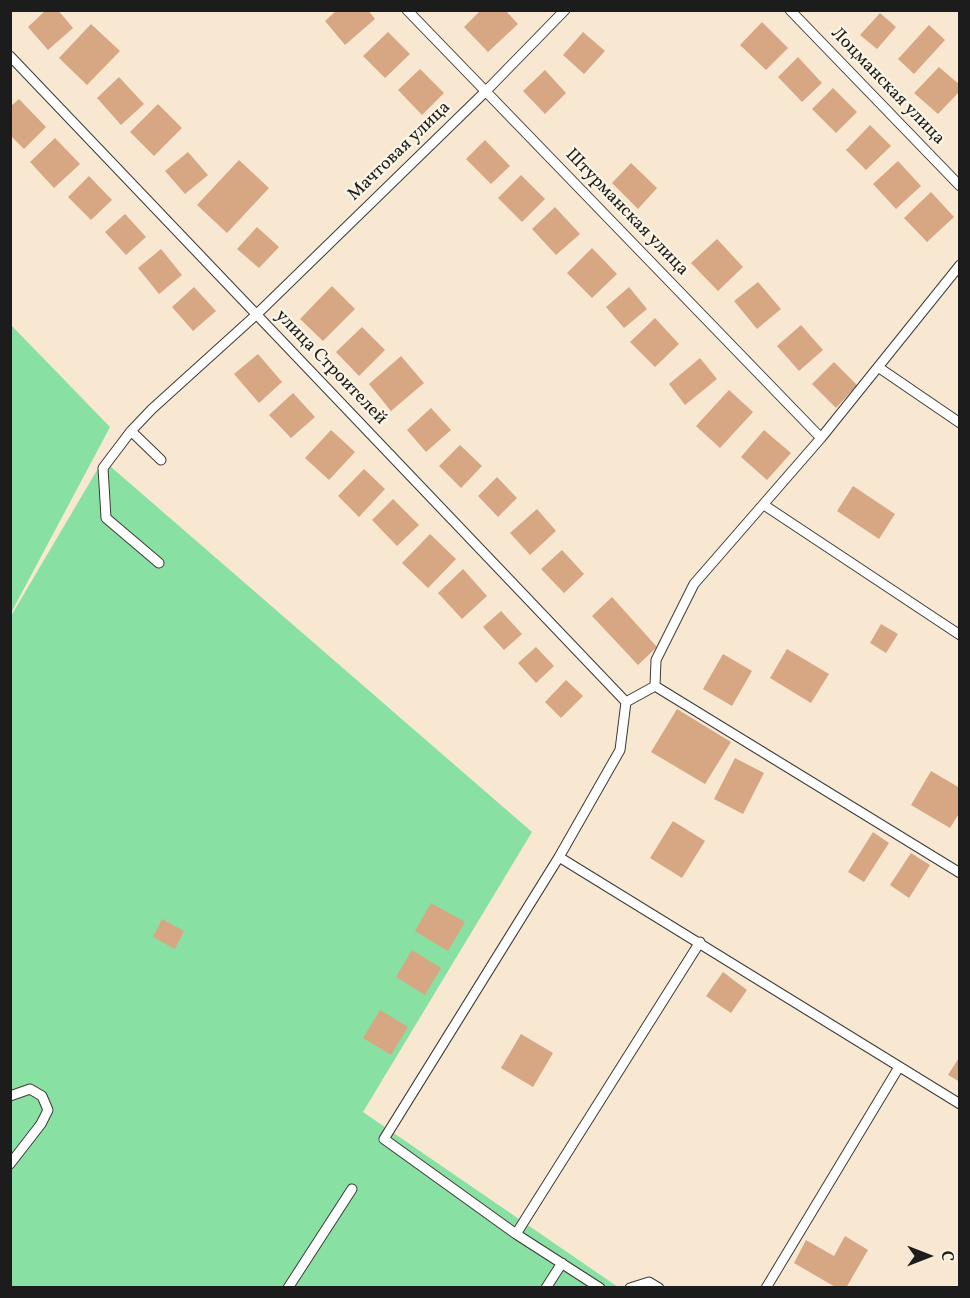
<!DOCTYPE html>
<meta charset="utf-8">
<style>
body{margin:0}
#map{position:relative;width:970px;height:1298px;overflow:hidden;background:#f8e8d2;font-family:Vollkorn,serif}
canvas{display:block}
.frame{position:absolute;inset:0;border:12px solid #1c1c1c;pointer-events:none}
.north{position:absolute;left:898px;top:1226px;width:60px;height:60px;-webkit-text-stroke:4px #fcf5e5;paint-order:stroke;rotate:90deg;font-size:16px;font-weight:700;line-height:24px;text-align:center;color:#1c1c1c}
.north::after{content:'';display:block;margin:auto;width:21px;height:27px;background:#1c1c1c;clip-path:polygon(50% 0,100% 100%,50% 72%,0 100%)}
</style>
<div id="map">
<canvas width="970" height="1298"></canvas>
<div class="frame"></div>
<div class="north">С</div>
</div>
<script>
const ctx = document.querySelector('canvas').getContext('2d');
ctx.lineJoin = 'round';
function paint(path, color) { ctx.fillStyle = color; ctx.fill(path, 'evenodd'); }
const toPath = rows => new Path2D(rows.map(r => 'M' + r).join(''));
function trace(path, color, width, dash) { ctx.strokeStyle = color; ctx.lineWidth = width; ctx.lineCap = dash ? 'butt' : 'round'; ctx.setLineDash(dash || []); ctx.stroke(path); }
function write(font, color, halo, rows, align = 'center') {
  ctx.font = font + ' Vollkorn,serif'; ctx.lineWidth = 4.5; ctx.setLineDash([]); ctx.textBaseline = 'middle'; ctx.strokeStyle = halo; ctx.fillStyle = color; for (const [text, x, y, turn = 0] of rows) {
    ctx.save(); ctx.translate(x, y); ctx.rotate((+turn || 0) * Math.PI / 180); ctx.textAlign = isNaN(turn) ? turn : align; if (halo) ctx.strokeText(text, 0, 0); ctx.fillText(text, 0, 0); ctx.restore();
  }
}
paint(toPath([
 [11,325,110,427,11,613],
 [103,460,532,832,363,1112,618,1287,11,1288,11,616]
]), '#88e0a3');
paint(toPath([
 [46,10,58,10,73,28,48,50,28,27],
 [337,10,368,10,375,19,345,45,325,21],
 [481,10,505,10,518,24,488,52,464,27],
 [880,13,896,27,877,49,860,35],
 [762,22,788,48,766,70,740,45],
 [91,24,120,51,87,85,59,58],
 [929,25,945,40,914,74,898,59],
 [388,32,410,54,385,78,363,56],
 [583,32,605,51,584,74,563,55],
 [798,57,822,83,802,102,778,77],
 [939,67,960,85,960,91,938,114,914,93],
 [420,69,444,93,422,115,398,90],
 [545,70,566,93,545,114,523,91],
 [119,77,144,104,121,125,97,98],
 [833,88,857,112,836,133,812,109],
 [19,99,46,127,24,149,10,135,10,107],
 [158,104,182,128,154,156,130,132],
 [870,125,891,146,866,170,846,150],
 [55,138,80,164,54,188,30,162],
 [485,140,510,166,491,184,466,159],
 [188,152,208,175,185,194,165,171],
 [239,160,269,188,227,233,197,205],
 [898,161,921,186,896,209,873,184],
 [631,163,657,188,638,209,612,183],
 [521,175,545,199,522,222,498,198],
 [89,176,112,200,91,220,68,197],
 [931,192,954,217,927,242,904,218],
 [555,207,580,234,556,255,532,229],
 [125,214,146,237,126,255,105,232],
 [257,227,279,247,259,268,237,249],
 [717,239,743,267,718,291,691,263],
 [592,248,617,274,592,298,567,273],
 [161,249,182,275,159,294,138,268],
 [758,282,781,309,757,329,734,301],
 [332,286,355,309,323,341,300,319],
 [194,287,216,311,193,331,172,307],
 [629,287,647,309,624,328,606,307],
 [655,318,679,344,655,367,630,342],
 [801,325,823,350,799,371,777,346],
 [362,327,385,350,359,376,336,352],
 [258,354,282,382,259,403,234,374],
 [401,356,424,383,391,411,369,384],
 [700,358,717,379,685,405,669,384],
 [834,362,857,385,836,408,812,384],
 [729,390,753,412,720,448,696,426],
 [293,393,315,417,291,438,269,415],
 [431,408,451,430,426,452,407,430],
 [331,430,355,452,329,480,305,458],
 [764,430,791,453,767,480,741,457],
 [460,445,482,466,461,488,439,466],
 [364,469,385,489,359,517,338,496],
 [497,477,517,498,498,517,478,496],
 [853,486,895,514,879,539,837,511],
 [393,499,419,525,397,546,372,520],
 [537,509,556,531,530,555,510,533],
 [430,534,456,559,428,588,402,563],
 [562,550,584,574,564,593,541,569],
 [463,569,487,596,462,619,438,593],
 [612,597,657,647,638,665,592,616],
 [501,611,522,634,504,650,483,627],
 [881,624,898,634,886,653,870,643],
 [536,647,554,666,536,683,518,663],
 [787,649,829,674,811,703,770,678],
 [723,654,752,671,732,706,703,689],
 [566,680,583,696,561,718,545,702],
 [677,709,731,742,705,784,651,752],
 [735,758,764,773,743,814,714,799],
 [931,771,960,788,960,812,950,828,911,805],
 [673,821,705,841,682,878,650,858],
 [873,832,889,843,864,882,848,872],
 [911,853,930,865,909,898,890,885],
 [431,903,465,922,448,951,415,931],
 [162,919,184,931,175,949,153,937],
 [412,950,441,968,425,995,396,977],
 [723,972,747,990,731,1013,706,996],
 [380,1010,408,1027,391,1055,363,1038],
 [521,1034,553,1053,533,1087,501,1068],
 [960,1056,960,1082,948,1075],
 [845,1236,868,1250,846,1288,837,1288,794,1263,806,1240,834,1256]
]), '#d7a683');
const lane = toPath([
 [407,10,821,438],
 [790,10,960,186],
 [10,56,626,702],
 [878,367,960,423],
 [131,431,161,460],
 [764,505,960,635],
 [159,563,106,518,103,468,131,431,152,409,257,314,485,92,565,10],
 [655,686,960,873],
 [559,857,960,1104],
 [10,1096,30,1089,42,1096,48,1110,41,1124,10,1164],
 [516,1234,700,942],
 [288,1288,352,1189],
 [546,1288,562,1263],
 [600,1288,516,1234,384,1139,559,857,620,750,626,702,655,686,656,660,694,584,821,438,960,265],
 [630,1288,649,1282,659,1288],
 [766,1288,899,1067]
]);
trace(lane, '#3d3b37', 11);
trace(lane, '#fff', 9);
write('18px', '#1c1c1c', '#fcf5e5', [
 ["Лоцманская улица",887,87,46],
 ["Мачтовая улица",400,152,-44],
 ["Штурманская улица",626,213,46],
 ["улица Строителей",330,368,46]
]);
</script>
